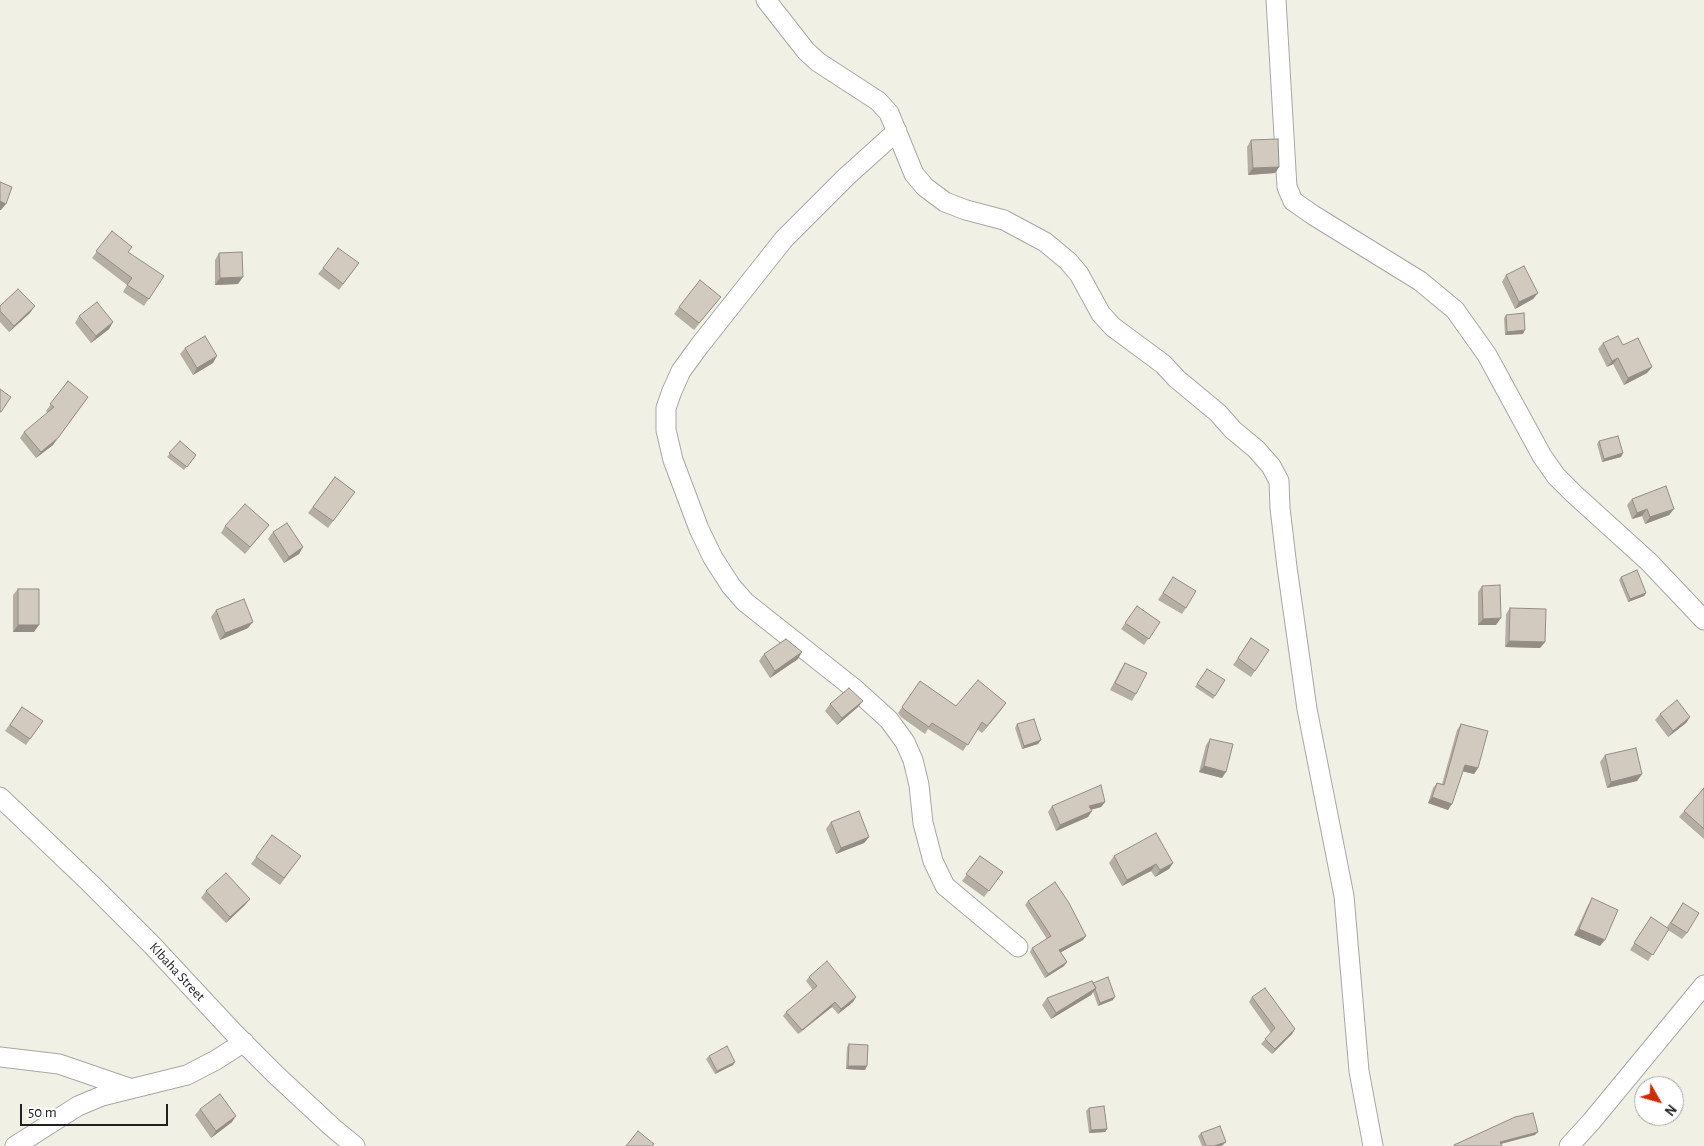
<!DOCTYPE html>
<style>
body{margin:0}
#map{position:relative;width:1704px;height:1146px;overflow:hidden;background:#f1f0e5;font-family:"Alegreya Sans",sans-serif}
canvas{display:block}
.north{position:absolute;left:1634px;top:1076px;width:50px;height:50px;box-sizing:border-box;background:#fff;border:1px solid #a6a6a6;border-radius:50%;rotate:128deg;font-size:14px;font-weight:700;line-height:20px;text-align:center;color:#202020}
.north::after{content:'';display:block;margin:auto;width:18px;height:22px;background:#cf2b00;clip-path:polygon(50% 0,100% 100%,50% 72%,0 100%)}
.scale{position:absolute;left:20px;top:1104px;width:148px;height:22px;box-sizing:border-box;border:2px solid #202020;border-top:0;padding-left:6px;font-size:15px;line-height:18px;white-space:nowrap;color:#202020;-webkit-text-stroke:4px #fff;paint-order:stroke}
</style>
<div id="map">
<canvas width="1704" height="1146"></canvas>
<div class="north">N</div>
<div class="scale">50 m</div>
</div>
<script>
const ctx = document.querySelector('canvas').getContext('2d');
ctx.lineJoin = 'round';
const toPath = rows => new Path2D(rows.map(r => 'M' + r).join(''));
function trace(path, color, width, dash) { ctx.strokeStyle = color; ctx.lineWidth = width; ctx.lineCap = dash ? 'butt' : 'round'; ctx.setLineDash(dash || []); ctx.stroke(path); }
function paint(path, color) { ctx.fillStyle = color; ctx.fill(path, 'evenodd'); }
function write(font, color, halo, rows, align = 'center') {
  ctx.font = font + ' "Alegreya Sans",sans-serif'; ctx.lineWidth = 5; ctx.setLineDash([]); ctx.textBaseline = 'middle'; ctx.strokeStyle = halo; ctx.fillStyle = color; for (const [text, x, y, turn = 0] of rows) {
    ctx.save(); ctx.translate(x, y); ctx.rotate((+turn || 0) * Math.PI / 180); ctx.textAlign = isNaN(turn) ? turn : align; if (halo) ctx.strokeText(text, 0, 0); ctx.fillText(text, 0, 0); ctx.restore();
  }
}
const minor = toPath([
 [766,0,806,51,818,62,878,101,889,113,914,174,925,187,945,202,966,210,1004,220,1045,242,1068,261,1079,274,1101,314,1113,327,1163,364,1177,379,1218,413,1233,430,1256,449,1271,466,1279,481,1280,508,1287,567,1307,709,1344,896,1359,1071,1373,1146],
 [1276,0,1287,187,1293,201,1313,215,1420,281,1455,310,1487,355,1542,456,1556,476,1574,494,1649,562,1704,620],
 [897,131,846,177,784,239,700,345,681,371,672,391,666,408,666,430,673,460,699,529,713,558,731,586,745,602,856,690,889,720,905,742,913,760,919,785,923,823,933,861,945,886,1018,947],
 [0,797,91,884,152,945,233,1032,276,1075,332,1127,355,1146],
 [0,1057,59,1064,129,1088],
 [15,1146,78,1106,102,1096,187,1075,216,1060,244,1042],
 [1569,1146,1591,1122,1704,985]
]);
trace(minor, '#a7a7a7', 21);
trace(minor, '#fff', 19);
paint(toPath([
 [1251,140,1279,167,1275,173,1248,175,1247,147],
 [112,231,128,253,164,276,144,306,123,292,127,285,92,258],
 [219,253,238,284,215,285,215,260],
 [359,263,339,290,318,274,323,268],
 [1506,275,1538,293,1533,299,1515,309,1502,282],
 [716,303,694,330,674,314,679,307],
 [0,306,30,313,9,332,0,322],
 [1506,315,1523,334,1505,335,1504,318],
 [79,316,113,322,109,329,91,343,75,323],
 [1603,343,1652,367,1647,373,1624,385,1613,364,1607,367,1598,349],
 [185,348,213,363,193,375,180,354],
 [68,381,53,445,36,458,20,438,24,432,48,413,46,411],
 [180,441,196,455,184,470,167,457],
 [1599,441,1623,453,1621,457,1602,462,1597,444],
 [335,477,355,492,328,528,308,513],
 [1632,499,1674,509,1669,515,1645,524,1642,516,1632,519,1627,505],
 [269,525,245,554,221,533,225,526],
 [273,532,303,547,299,554,284,563,268,539],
 [1173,577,1186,608,1182,614,1158,600],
 [1621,577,1646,593,1644,596,1628,602,1619,580],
 [1482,586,1496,625,1478,625,1478,592],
 [18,589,34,632,13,632,13,595],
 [1137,606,1160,622,1144,645,1121,629],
 [1510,608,1545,642,1540,648,1505,647,1506,614],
 [216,610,248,628,220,640,211,617],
 [1251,638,1269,650,1251,677,1233,665],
 [764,654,798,659,770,678,759,661],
 [1125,663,1136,694,1132,701,1110,690,1121,669],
 [1207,669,1225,680,1213,699,1195,687],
 [920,681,956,706,1006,703,982,733,977,729,963,751,928,729,925,734,901,717,898,713],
 [863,701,858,707,837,725,825,711,830,704],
 [22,707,43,721,26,745,5,731],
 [1660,714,1690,717,1686,723,1668,737,1655,720],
 [1017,724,1038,744,1022,749,1015,728],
 [1461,724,1478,768,1474,774,1463,771,1448,810,1428,803,1433,788,1437,783,1442,784,1457,730],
 [1210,739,1222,778,1199,772,1206,745],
 [1605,755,1642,774,1637,781,1607,788,1600,762],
 [1704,788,1704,839,1679,817,1684,811],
 [1105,802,1101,807,1091,810,1088,817,1056,831,1048,812,1052,806],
 [831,822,869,837,864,843,836,854,826,829],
 [272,835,301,856,280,885,251,864],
 [980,856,1003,872,984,897,962,881],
 [1114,856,1173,863,1169,869,1155,877,1151,871,1122,886,1109,863],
 [206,891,250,899,245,905,226,923,201,898],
 [1592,898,1600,946,1574,935,1588,905],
 [1028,901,1083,940,1061,952,1067,962,1064,966,1045,978,1030,952,1032,948,1047,939,1025,905],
 [1683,903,1687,933,1682,939,1668,930,1648,961,1630,950,1646,924,1667,927],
 [809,977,856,997,853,1002,838,1014,832,1007,798,1034,783,1016,786,1012,813,990,806,981],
 [1093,983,1113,1000,1098,1006,1093,992,1091,995,1051,1019,1042,1005,1047,998],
 [1252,997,1295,1029,1292,1034,1272,1054,1261,1044,1271,1033,1249,1002],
 [849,1044,865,1070,846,1069,847,1047],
 [709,1056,735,1062,733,1065,715,1074,706,1059],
 [1089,1108,1107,1129,1105,1132,1089,1133,1086,1111],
 [200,1109,232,1122,211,1138,195,1115],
 [1201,1133,1223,1145,1220,1146,1202,1146,1198,1136]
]), '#b5aea3');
paint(toPath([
 [1279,167,1275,173,1248,175,1253,168],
 [0,201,6,204,1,210,0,210],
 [243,277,238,284,215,285,220,278],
 [1538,293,1533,299,1515,309,1519,302],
 [35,306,30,313,9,332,14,326],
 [113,322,109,329,91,343,96,336],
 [1525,330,1523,334,1505,335,1507,332],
 [217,356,213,363,193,375,197,368],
 [1618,358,1613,364,1607,367,1612,361],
 [1652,367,1647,373,1624,385,1628,378],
 [88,397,53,445,36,458,41,452],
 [1623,453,1621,457,1602,462,1604,459],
 [1647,509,1642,516,1632,519,1637,513],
 [1674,509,1669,515,1645,524,1650,517],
 [303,547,299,554,284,563,289,557],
 [1646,593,1644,596,1628,602,1630,599],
 [1501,618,1496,625,1478,625,1483,619],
 [253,622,248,628,220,640,225,633],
 [18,625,39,625,34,632,13,632],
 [1509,641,1545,642,1540,648,1505,647],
 [802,652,798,659,770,678,775,671],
 [863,701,858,707,837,725,842,718],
 [1006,703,1001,710,982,733,987,726],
 [1690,717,1686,723,1668,737,1673,731],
 [1041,740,1038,744,1022,749,1024,746],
 [1465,765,1478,768,1474,774,1461,771],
 [1204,766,1226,772,1222,778,1199,772],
 [1642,774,1637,781,1607,788,1611,782],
 [1432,797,1452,804,1448,810,1428,803],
 [1105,802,1101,807,1085,811,1089,806],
 [1092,811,1088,817,1056,831,1060,825],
 [869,837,864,843,836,854,841,848],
 [1173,863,1169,869,1155,877,1160,870],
 [1156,864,1151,871,1122,886,1127,880],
 [250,899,245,905,226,923,230,917],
 [1579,929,1605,940,1600,946,1574,935],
 [1086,936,1083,940,1056,955,1059,950],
 [1067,962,1064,966,1045,978,1048,974],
 [1096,988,1091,995,1051,1019,1056,1013],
 [856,997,853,1002,838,1014,841,1009],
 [1115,997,1113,1000,1098,1006,1100,1003],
 [835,1002,832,1007,798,1034,802,1030],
 [1295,1029,1292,1034,1272,1054,1275,1049],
 [735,1062,733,1065,715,1074,717,1071],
 [848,1066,867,1066,865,1070,846,1069],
 [236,1116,232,1122,211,1138,216,1131],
 [1107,1129,1105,1132,1089,1133,1091,1130],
 [1538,1132,1535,1135,1497,1145,1500,1142],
 [1226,1142,1223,1145,1220,1146,1214,1146]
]), '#938d85');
const building = toPath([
 [1278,139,1279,167,1253,168,1251,140,1278,139],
 [0,182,12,187,6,204,0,201,0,182],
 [112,231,132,247,128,252,164,276,149,299,127,285,132,278,96,251,112,231],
 [338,248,359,263,343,284,323,268,338,248],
 [242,252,243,277,220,278,219,253,242,252],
 [1524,266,1538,293,1519,302,1506,275,1524,266],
 [700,280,721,297,699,323,679,307,700,280],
 [18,289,35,306,14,326,0,311,0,306,18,289],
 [97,302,113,322,96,336,79,316,97,302],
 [1524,313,1525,330,1507,332,1506,315,1524,313],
 [205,336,217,356,197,368,185,348,205,336],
 [1618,336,1623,345,1638,338,1652,367,1628,378,1618,358,1612,361,1603,343,1618,336],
 [68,381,88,397,58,438,41,452,24,432,54,407,50,404,68,381],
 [0,389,11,397,1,412,0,412,0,389],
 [1618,436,1623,453,1604,459,1599,441,1618,436],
 [180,441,196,455,187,467,169,453,180,441],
 [335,477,355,492,333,521,313,507,335,477],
 [1666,486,1674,509,1650,517,1647,509,1637,513,1632,499,1666,486],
 [245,504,269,525,250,547,225,526,245,504],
 [287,523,303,547,289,557,273,532,287,523],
 [1637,570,1646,593,1630,599,1621,577,1637,570],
 [1173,577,1196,591,1186,608,1163,593,1173,577],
 [1500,585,1501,618,1483,619,1482,586,1500,585],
 [18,589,39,589,39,625,18,625,18,589],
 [244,599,253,622,225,633,216,610,244,599],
 [1137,606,1160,622,1149,639,1125,623,1137,606],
 [1510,608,1546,609,1545,642,1509,641,1510,608],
 [1251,638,1269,650,1255,671,1238,658,1251,638],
 [786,639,802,652,775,671,764,654,786,639],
 [1125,663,1147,673,1136,694,1115,683,1125,663],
 [1207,669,1225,680,1215,696,1197,684,1207,669],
 [978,680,1006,703,987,726,982,722,968,745,932,723,929,727,906,711,902,707,920,681,956,706,978,680],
 [849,688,863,701,842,718,830,704,849,688],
 [1677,700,1690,717,1673,731,1660,714,1677,700],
 [22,707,43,721,30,739,10,725,22,707],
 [1034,719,1041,740,1024,746,1017,724,1034,719],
 [1461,724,1488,731,1478,768,1465,765,1452,804,1432,797,1437,783,1444,785,1461,724],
 [1210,739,1233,744,1226,772,1204,766,1210,739],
 [1636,748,1642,774,1611,782,1605,755,1636,748],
 [1101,785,1105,802,1089,806,1092,811,1060,825,1052,806,1101,785],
 [1704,788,1704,829,1684,811,1704,788],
 [859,811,869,837,841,848,831,822,859,811],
 [1156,833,1173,863,1160,870,1156,864,1127,880,1114,856,1156,833],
 [272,835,301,856,284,878,256,857,272,835],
 [980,856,1003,872,989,891,966,874,980,856],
 [226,873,250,899,230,917,206,891,226,873],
 [1055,882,1069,903,1086,936,1059,950,1067,962,1048,974,1032,948,1051,936,1028,901,1055,882],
 [1592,898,1618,910,1605,940,1579,929,1592,898],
 [1683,903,1699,913,1687,933,1671,923,1683,903],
 [1651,917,1669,929,1653,955,1634,943,1651,917],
 [827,961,856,997,841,1009,835,1002,802,1030,786,1012,817,986,809,977,827,961],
 [1108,977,1115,997,1100,1003,1095,989,1096,988,1093,983,1108,977],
 [1092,981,1096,988,1056,1013,1047,998,1092,981],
 [1265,988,1295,1029,1275,1049,1265,1039,1275,1028,1252,997,1265,988],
 [849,1044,868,1045,867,1066,848,1066,849,1044],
 [727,1046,735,1062,717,1071,709,1056,727,1046],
 [220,1094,236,1116,216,1131,200,1109,220,1094],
 [1104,1106,1107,1129,1091,1130,1089,1108,1104,1106],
 [1533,1113,1538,1132,1500,1142,1502,1146,1454,1146,1454,1145,1515,1117,1533,1113],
 [1220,1126,1226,1142,1214,1146,1206,1146,1201,1133,1220,1126],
 [638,1131,654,1144,652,1146,626,1146,638,1131]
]);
paint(building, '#d2cabe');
trace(building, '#938d85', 1);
write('14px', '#202020', '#fff', [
 ["KIbaha Street",177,972,47]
]);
</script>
